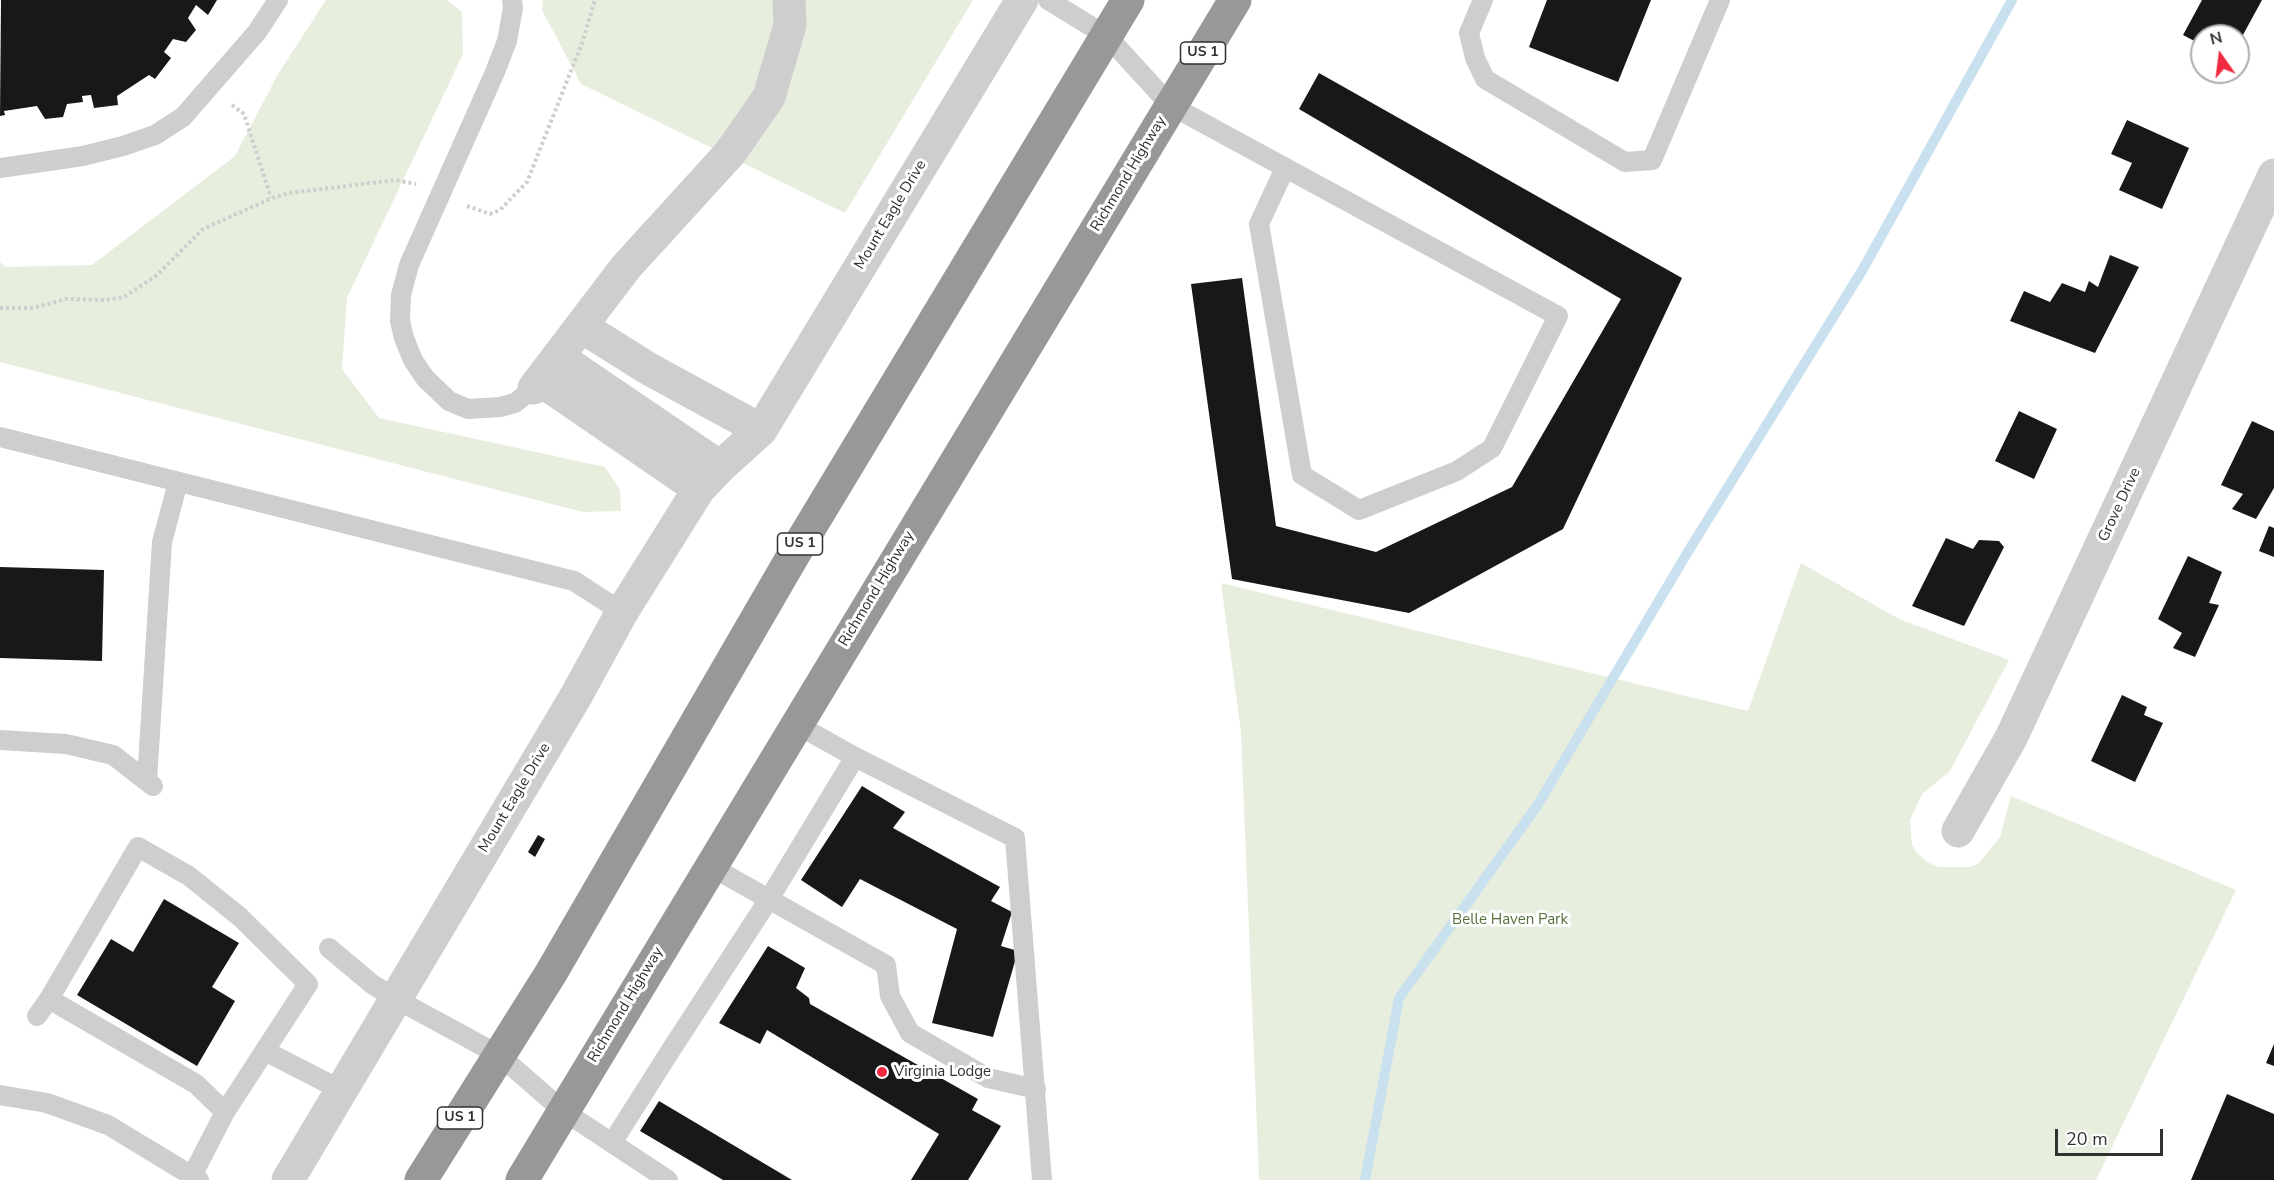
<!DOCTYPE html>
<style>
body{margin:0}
#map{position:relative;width:2274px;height:1180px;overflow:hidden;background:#fff;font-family:"Nunito Sans",sans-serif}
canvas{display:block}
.north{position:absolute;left:2190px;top:24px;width:60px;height:60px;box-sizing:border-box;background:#fff;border:2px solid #adadad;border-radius:50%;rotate:346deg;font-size:16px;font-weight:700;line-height:24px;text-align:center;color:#313131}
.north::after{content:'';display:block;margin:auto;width:21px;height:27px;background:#f02a3e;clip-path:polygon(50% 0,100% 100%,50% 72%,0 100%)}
.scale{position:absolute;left:2055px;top:1129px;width:108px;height:27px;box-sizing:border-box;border:3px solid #313131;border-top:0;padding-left:8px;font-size:18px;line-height:21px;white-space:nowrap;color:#313131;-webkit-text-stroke:4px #fff;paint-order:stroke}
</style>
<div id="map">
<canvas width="2274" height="1180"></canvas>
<div class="north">N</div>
<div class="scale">20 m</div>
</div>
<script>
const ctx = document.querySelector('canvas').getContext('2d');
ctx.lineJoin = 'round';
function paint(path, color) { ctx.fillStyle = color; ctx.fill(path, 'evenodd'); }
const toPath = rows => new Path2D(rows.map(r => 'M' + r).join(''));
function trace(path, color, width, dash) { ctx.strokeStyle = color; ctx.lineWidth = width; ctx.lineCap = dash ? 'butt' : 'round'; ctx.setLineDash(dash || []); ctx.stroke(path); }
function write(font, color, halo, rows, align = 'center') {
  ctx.font = font + ' "Nunito Sans",sans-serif'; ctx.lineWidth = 6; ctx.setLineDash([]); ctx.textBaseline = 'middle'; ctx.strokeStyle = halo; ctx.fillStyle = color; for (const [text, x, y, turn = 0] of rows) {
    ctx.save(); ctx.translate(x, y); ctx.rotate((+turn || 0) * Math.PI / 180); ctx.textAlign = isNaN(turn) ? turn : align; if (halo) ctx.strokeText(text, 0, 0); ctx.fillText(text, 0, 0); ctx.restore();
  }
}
paint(toPath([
 [326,0,447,0,462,12,463,54,347,298,342,369,379,418,605,467,620,490,621,511,583,512,0,362,0,262,5,267,92,265,235,156,278,74],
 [543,0,973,0,845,213,581,84,542,10],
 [1801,563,1899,619,2009,660,1950,771,1922,794,1910,820,1912,844,1916,852,1927,862,1938,867,1969,867,1978,864,2000,837,2011,796,2236,890,2096,1180,1259,1180,1241,732,1221,583,1748,711]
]), '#e7eede');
trace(toPath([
 [1365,1180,1399,998,1537,806,1689,550,1863,269,2012,0]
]), '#c9e1ef', 10);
paint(toPath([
 [1,0,217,0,208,15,196,5,188,18,196,30,186,42,173,39,164,52,171,58,155,79,149,75,117,96,118,105,94,108,91,95,82,96,83,102,67,104,63,117,45,119,37,106,4,111,5,115,0,116],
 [1547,0,1651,0,1618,82,1529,47],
 [2202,0,2262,0,2238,44,2238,36,2202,36,2202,45,2183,35],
 [1319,73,1682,278,1563,529,1409,613,1232,579,1191,284,1242,278,1276,526,1376,552,1512,487,1621,299,1299,109],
 [2127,120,2189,148,2162,209,2119,190,2132,163,2111,154],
 [2110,255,2139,267,2095,353,2010,321,2024,291,2050,302,2062,283,2085,292,2089,281,2098,287],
 [2019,411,2057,429,2034,479,1995,461],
 [2252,421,2274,431,2274,488,2256,519,2232,509,2243,494,2221,485],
 [2269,526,2274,528,2274,557,2259,551],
 [1946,538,1973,549,1979,540,1999,541,2004,547,1964,626,1912,606],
 [2188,556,2222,572,2209,603,2219,605,2195,657,2173,648,2182,633,2158,619],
 [0,567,104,570,102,661,0,658],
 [2122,695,2147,707,2144,715,2163,723,2135,782,2091,761],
 [862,786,905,812,893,828,1000,887,991,901,1012,912,1001,946,1018,951,993,1037,932,1023,957,929,860,879,842,907,801,880],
 [538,835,545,839,535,857,528,852],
 [164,899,239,943,212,987,235,1001,197,1066,77,995,111,939,133,952],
 [768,946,805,968,796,988,809,998,810,1004,978,1099,972,1110,1001,1126,968,1180,911,1180,939,1134,767,1030,760,1044,719,1023],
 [2274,1044,2274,1066,2266,1063],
 [2227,1094,2274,1114,2274,1180,2191,1180],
 [659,1101,792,1180,723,1180,640,1131]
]), '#181818');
trace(toPath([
 [232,105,244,114,271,198],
 [467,206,490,214,500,210,527,182,582,43,595,0],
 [0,308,33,308,66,299,106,300,124,297,157,275,203,229,272,198,289,193,395,180,416,184]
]), '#cecece', 4, [3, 3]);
trace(toPath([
 [512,0,513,8,507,41,495,72,409,265,401,295,400,321,404,338,413,360,425,378,449,401,468,409,500,407,515,403,534,388],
 [1048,0,1107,36,1170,105,1558,316,1492,448,1457,471,1359,510,1302,475,1259,224,1285,168],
 [1483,0,1469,33,1475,58,1485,79,1625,162,1652,160,1720,0],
 [0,168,83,156,123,146,155,135,183,117,257,32,278,0],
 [0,437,574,581,622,612],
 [796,724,855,757],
 [0,740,66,744,113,755,153,786],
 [147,781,162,542,178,482],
 [710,866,886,965,890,996,910,1033,988,1078,1036,1089],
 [329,948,372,984,396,999,499,1055,562,1110,668,1180],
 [49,999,196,1084,225,1112],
 [37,1016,49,999,138,847,189,876,240,917,308,984,225,1112,192,1176],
 [265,1051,341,1090],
 [0,1095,47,1103,108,1125,199,1180],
 [612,1143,669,1053,769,899,855,757,1015,838,1042,1180]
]), '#cecece', 20);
trace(toPath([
 [582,327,649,369,761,430],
 [558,357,720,467],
 [540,380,699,489],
 [534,388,626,267,730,153,769,97,790,25,789,0],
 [1958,831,2011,738,2274,175],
 [288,1180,576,696,622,612,699,489,720,467,761,430,1022,0]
]), '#cecece', 33);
trace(toPath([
 [421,1180,551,973,797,549,1128,0],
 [522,1180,1235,0]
]), '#989898', 33);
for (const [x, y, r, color] of [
 [882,1072,6,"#f02a3e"]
]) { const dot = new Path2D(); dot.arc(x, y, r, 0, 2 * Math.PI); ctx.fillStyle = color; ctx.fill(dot); trace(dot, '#fff', 2); }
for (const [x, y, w] of [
 [1203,53,45],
 [800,544,45],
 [460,1118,45]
]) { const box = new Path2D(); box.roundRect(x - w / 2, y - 11, w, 22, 4.5); ctx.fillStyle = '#fff'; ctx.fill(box); trace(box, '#313131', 1.5); }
write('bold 14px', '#313131', null, [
 ["US 1",1203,53],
 ["US 1",800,544],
 ["US 1",460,1118]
]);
write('15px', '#313131', '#fff', [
 ["Richmond Highway",1129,174,-59],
 ["Mount Eagle Drive",891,215,-59],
 ["Grove Drive",2120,505,-65],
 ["Richmond Highway",877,589,-59],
 ["Mount Eagle Drive",515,798,-59],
 ["Richmond Highway",626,1005,-59]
]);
write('15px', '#55703a', '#fff', [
 ["Belle Haven Park",1510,920]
]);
write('15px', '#313131', '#fff', [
 ["Virginia Lodge",894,1072]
], 'left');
</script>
